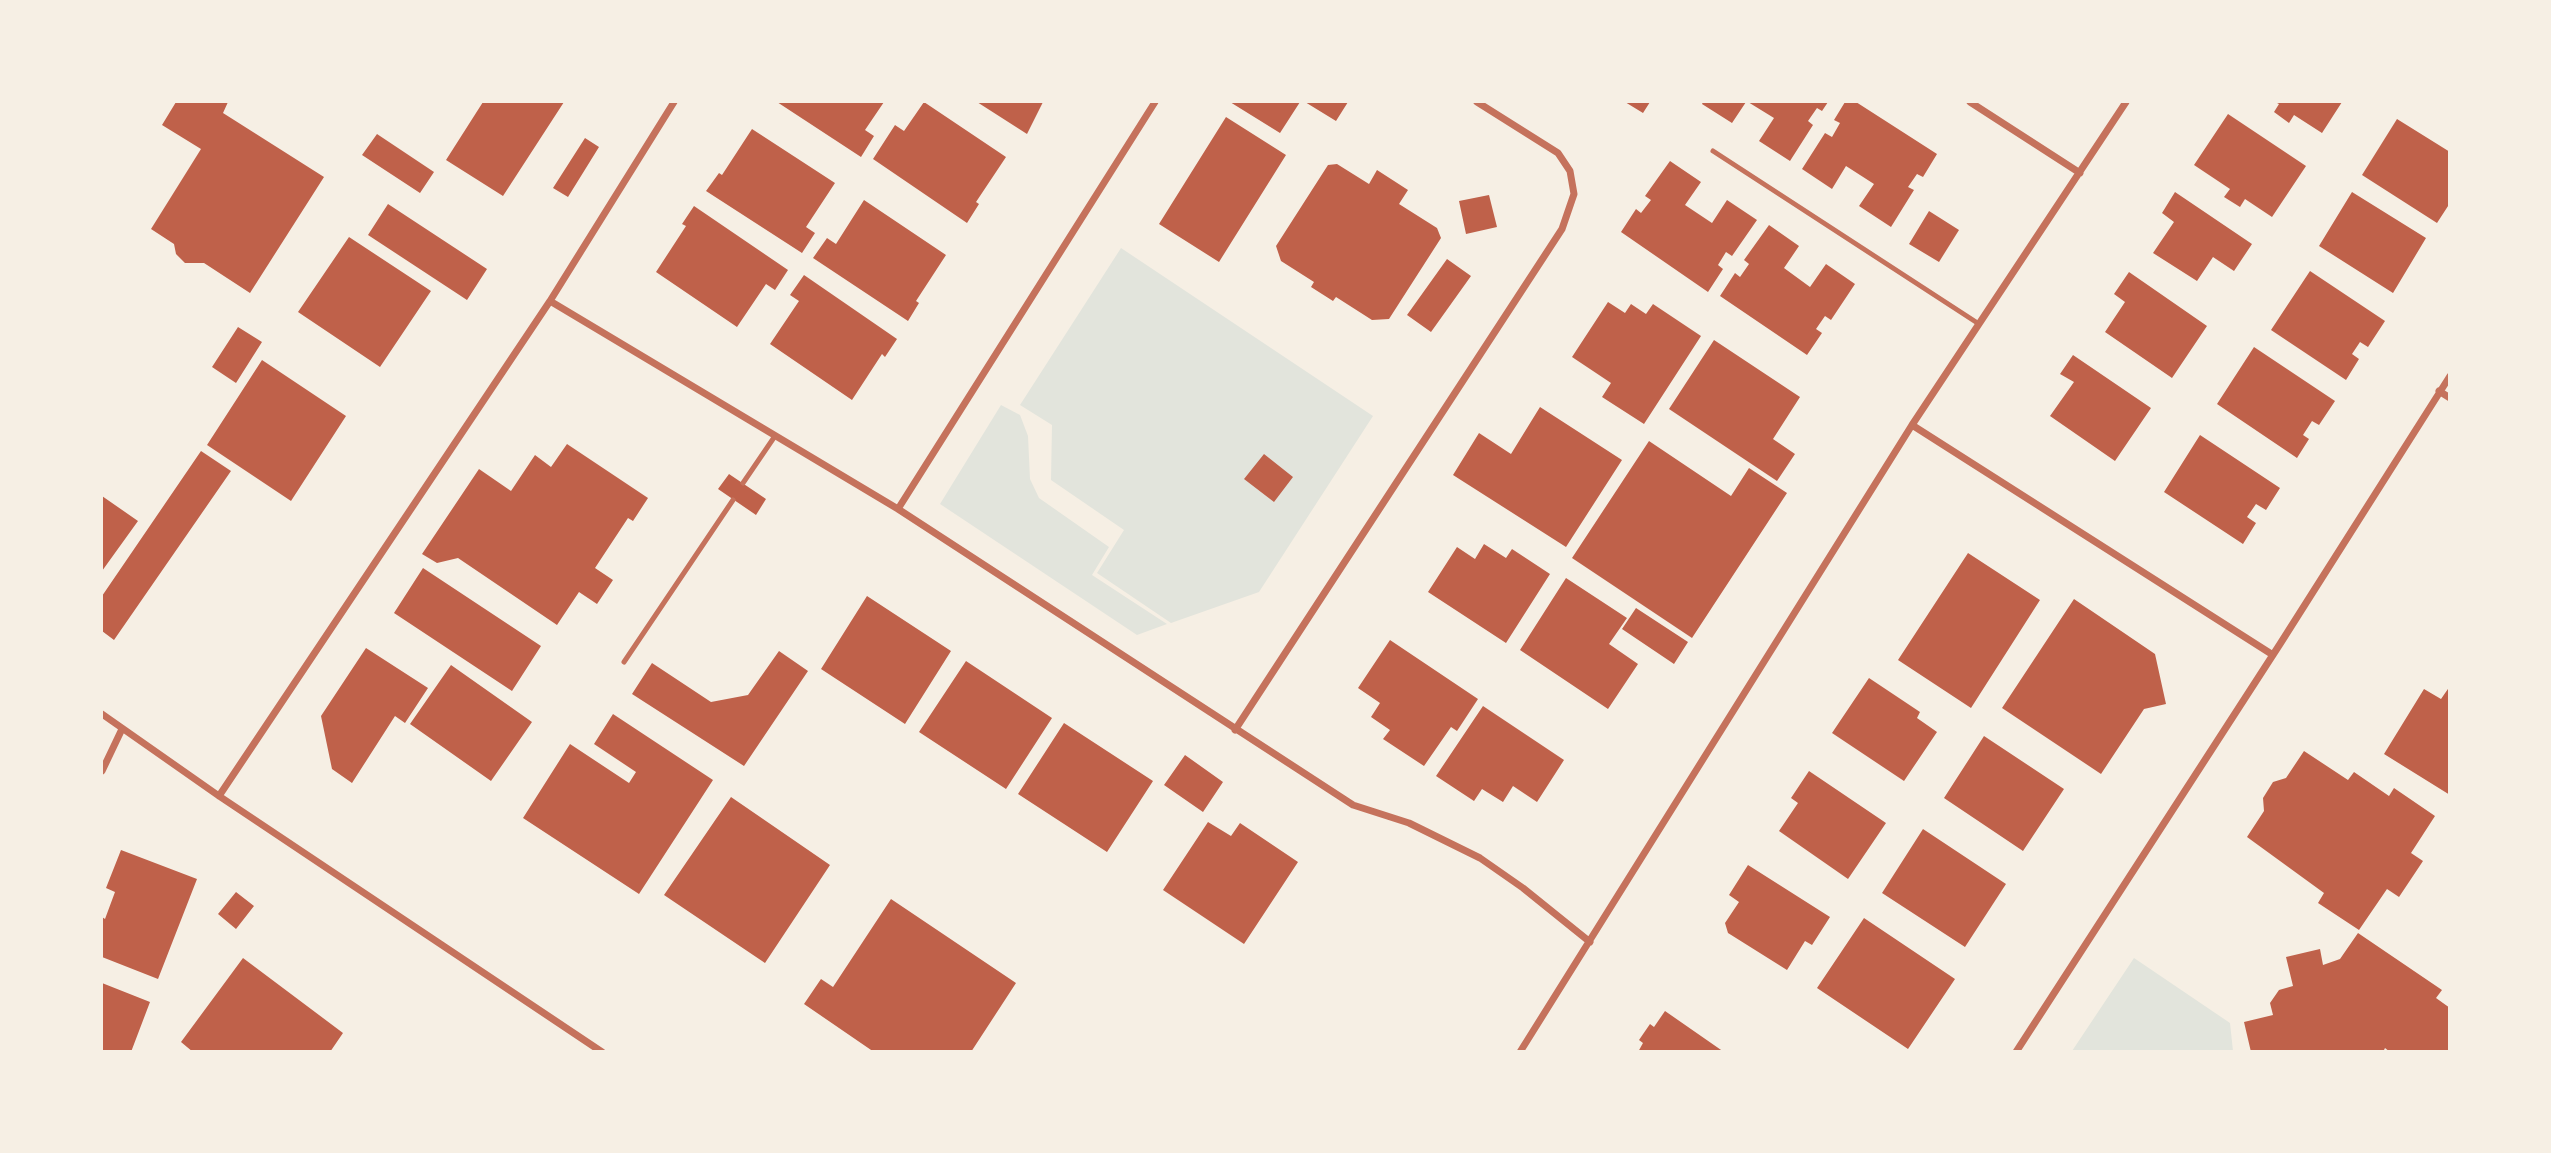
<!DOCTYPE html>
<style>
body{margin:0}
#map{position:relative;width:2551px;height:1153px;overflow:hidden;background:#f6efe4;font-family:"Source Sans 3",sans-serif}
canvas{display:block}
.frame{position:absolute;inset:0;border:103px solid #f6efe4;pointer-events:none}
</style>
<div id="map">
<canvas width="2551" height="1153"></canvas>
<div class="frame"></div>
</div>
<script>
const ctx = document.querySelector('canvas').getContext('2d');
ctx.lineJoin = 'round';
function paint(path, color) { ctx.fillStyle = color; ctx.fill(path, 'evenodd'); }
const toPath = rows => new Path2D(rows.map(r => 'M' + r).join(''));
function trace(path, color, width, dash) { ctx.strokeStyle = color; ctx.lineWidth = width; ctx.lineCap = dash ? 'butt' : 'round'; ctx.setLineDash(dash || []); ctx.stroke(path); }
paint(toPath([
 [1121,248,1373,416,1259,592,1171,623,1097,573,1124,530,1051,480,1052,425,1020,405],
 [1001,405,1020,415,1028,436,1030,479,1039,498,1109,547,1092,575,1167,624,1137,635,940,504],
 [2134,958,2230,1023,2233,1051,2072,1051]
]), '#e2e4dc');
paint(toPath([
 [176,102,228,102,223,113,324,177,250,293,204,263,185,263,176,254,174,244,151,229,201,149,162,125],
 [483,102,564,102,503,196,446,160],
 [777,102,884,102,865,130,874,136,861,157],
 [924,102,1006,157,976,202,979,204,967,223,873,159,895,125,904,131],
 [977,102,1043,102,1027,134],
 [1230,102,1300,102,1280,133],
 [1305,102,1348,102,1336,121],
 [1625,102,1650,102,1643,113],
 [1703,102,1746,102,1732,123,1702,104],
 [1748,102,1828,102,1822,111,1817,108,1808,121,1813,125,1790,161,1759,141,1774,118],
 [1845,102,1856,102,1937,154,1923,177,1917,174,1908,187,1914,190,1891,227,1859,206,1874,184,1846,166,1832,189,1802,169,1825,133,1832,137,1840,123,1834,120],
 [2275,102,2342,102,2322,133,2294,115,2289,123,2274,112,2279,104],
 [2228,114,2306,166,2272,217,2245,199,2240,207,2224,197,2230,189,2194,165],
 [1226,117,1286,155,1219,262,1159,224],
 [2397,119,2450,152,2450,203,2437,223,2362,175],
 [752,129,835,183,806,227,815,233,802,253,706,191,719,173,722,175],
 [377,134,434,172,420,193,362,155],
 [585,138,599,147,568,197,553,188],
 [1670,161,1701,182,1685,205,1712,223,1727,200,1757,220,1732,256,1726,252,1718,265,1723,269,1708,292,1621,232,1636,209,1641,213,1651,200,1645,196],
 [1337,164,1369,184,1377,170,1408,190,1399,204,1437,228,1441,238,1389,319,1372,320,1336,297,1333,301,1311,287,1314,282,1281,261,1276,246,1328,165],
 [2175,192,2252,244,2234,271,2213,257,2197,281,2153,253,2174,222,2162,213],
 [2352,192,2426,238,2393,293,2319,246],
 [1489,195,1497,227,1466,234,1459,201],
 [864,200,946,255,916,301,919,303,908,321,813,258,827,238,836,244],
 [388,204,487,269,467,300,368,235],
 [694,206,788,270,775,290,766,284,737,327,656,272,686,226,682,224],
 [1929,211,1959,230,1939,262,1909,244],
 [1769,225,1799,246,1784,268,1810,287,1826,264,1855,284,1831,320,1825,316,1816,329,1822,333,1807,355,1720,296,1735,273,1740,277,1749,264,1744,260],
 [349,237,431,291,380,367,298,312],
 [1447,259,1471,276,1431,332,1407,315],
 [2310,271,2385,321,2368,347,2360,342,2352,354,2359,359,2346,380,2271,330],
 [2129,272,2207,326,2172,378,2105,332,2125,302,2114,294],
 [804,275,897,339,885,357,882,354,852,400,770,344,799,301,790,295],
 [1608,302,1625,313,1631,304,1646,314,1653,304,1701,336,1644,424,1602,397,1611,383,1572,357],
 [238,327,262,342,236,383,212,367],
 [1714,340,1800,397,1773,439,1795,454,1777,481,1669,409],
 [2254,347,2335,401,2319,425,2312,421,2303,435,2309,439,2297,458,2217,404],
 [2073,355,2151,408,2115,461,2050,416,2074,382,2060,374],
 [262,360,346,416,291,501,207,445],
 [1540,407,1622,460,1566,547,1453,475,1479,433,1511,454],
 [2200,435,2280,488,2266,510,2256,504,2247,517,2256,523,2243,544,2164,492],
 [1649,441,1731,496,1749,468,1787,493,1692,638,1572,558],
 [567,444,648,498,633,521,628,518,595,568,613,580,597,604,579,592,557,625,458,558,437,563,422,554,479,469,511,491,535,455,551,467],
 [201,451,231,471,114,640,102,631,102,596],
 [1264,454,1293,477,1274,502,1244,479],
 [729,474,766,499,756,515,718,489],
 [102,496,138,521,102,571],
 [1484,544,1506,558,1512,549,1550,574,1506,643,1428,592,1457,547,1475,559],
 [1968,553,2040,600,1971,708,1898,660],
 [423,568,541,646,512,691,394,613],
 [1566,578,1627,618,1609,644,1638,664,1608,709,1520,650],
 [867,596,951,651,905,724,821,669],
 [2074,599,2155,654,2166,704,2144,709,2101,774,2002,708],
 [1636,608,1688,642,1674,664,1622,629],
 [1390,640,1478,699,1457,731,1451,727,1424,766,1383,739,1390,730,1371,717,1380,703,1358,688],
 [366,648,428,688,405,723,395,716,352,783,332,769,321,716],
 [779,651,808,671,744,766,632,694,652,663,711,702,748,695],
 [966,661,1052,718,1006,789,919,732],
 [451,665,532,722,491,781,410,724],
 [1869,678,1920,712,1917,718,1937,732,1904,781,1832,733],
 [2450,686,2450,795,2384,754,2424,689,2441,699],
 [1483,706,1564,760,1537,802,1513,786,1503,802,1482,789,1474,801,1436,776],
 [613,714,713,780,639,894,523,818,570,744,629,783,636,772,594,744],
 [1064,723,1153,781,1107,852,1018,794],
 [1984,736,2064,789,2023,851,1944,798],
 [2304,751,2348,780,2354,772,2389,796,2394,788,2435,816,2411,853,2423,861,2399,897,2387,889,2359,930,2318,903,2324,893,2247,837,2264,811,2263,798,2273,782,2286,778],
 [1185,755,1223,782,1203,812,1164,785],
 [1809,771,1886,823,1848,879,1779,831,1798,803,1791,798],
 [731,797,830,865,765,963,664,895],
 [1208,822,1231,836,1240,823,1298,862,1244,944,1163,890],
 [1923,829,2006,884,1965,947,1882,893],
 [121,850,197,879,158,979,102,957,102,917,105,919,115,892,106,888],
 [1748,865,1830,917,1812,945,1805,941,1787,970,1728,933,1725,923,1739,902,1729,895],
 [236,892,254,906,236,929,218,914],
 [891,899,1016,983,971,1052,874,1052,804,1004,821,979,833,987],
 [1864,918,1955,979,1908,1049,1817,988],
 [2358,933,2442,990,2436,998,2450,1008,2450,1052,2390,1052,2385,1048,2383,1052,2251,1052,2244,1022,2273,1015,2270,1003,2279,990,2293,986,2286,957,2320,949,2323,965,2340,959],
 [243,958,343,1033,330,1052,193,1052,181,1042],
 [102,983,150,1002,131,1052,102,1052],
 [1665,1011,1724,1052,1638,1052,1643,1043,1639,1040,1650,1024,1654,1027]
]), '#bf614a');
trace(toPath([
 [1713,151,1979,324],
 [743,483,775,436],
 [624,662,733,500]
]), '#c5725c', 5);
trace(toPath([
 [1970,102,2080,173],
 [550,301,898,509,1353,805,1409,823,1480,858,1523,888,1590,942],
 [2439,391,2450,398],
 [1912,425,2273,655],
 [898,509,1155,102],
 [102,714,219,796,602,1052],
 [1235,730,1562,229,1574,194,1570,171,1558,153,1477,102],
 [102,771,122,729],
 [219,796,550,301,674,102],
 [1520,1052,1912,425,2126,102],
 [2016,1052,2280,644,2450,376]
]), '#c5725c', 7);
</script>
